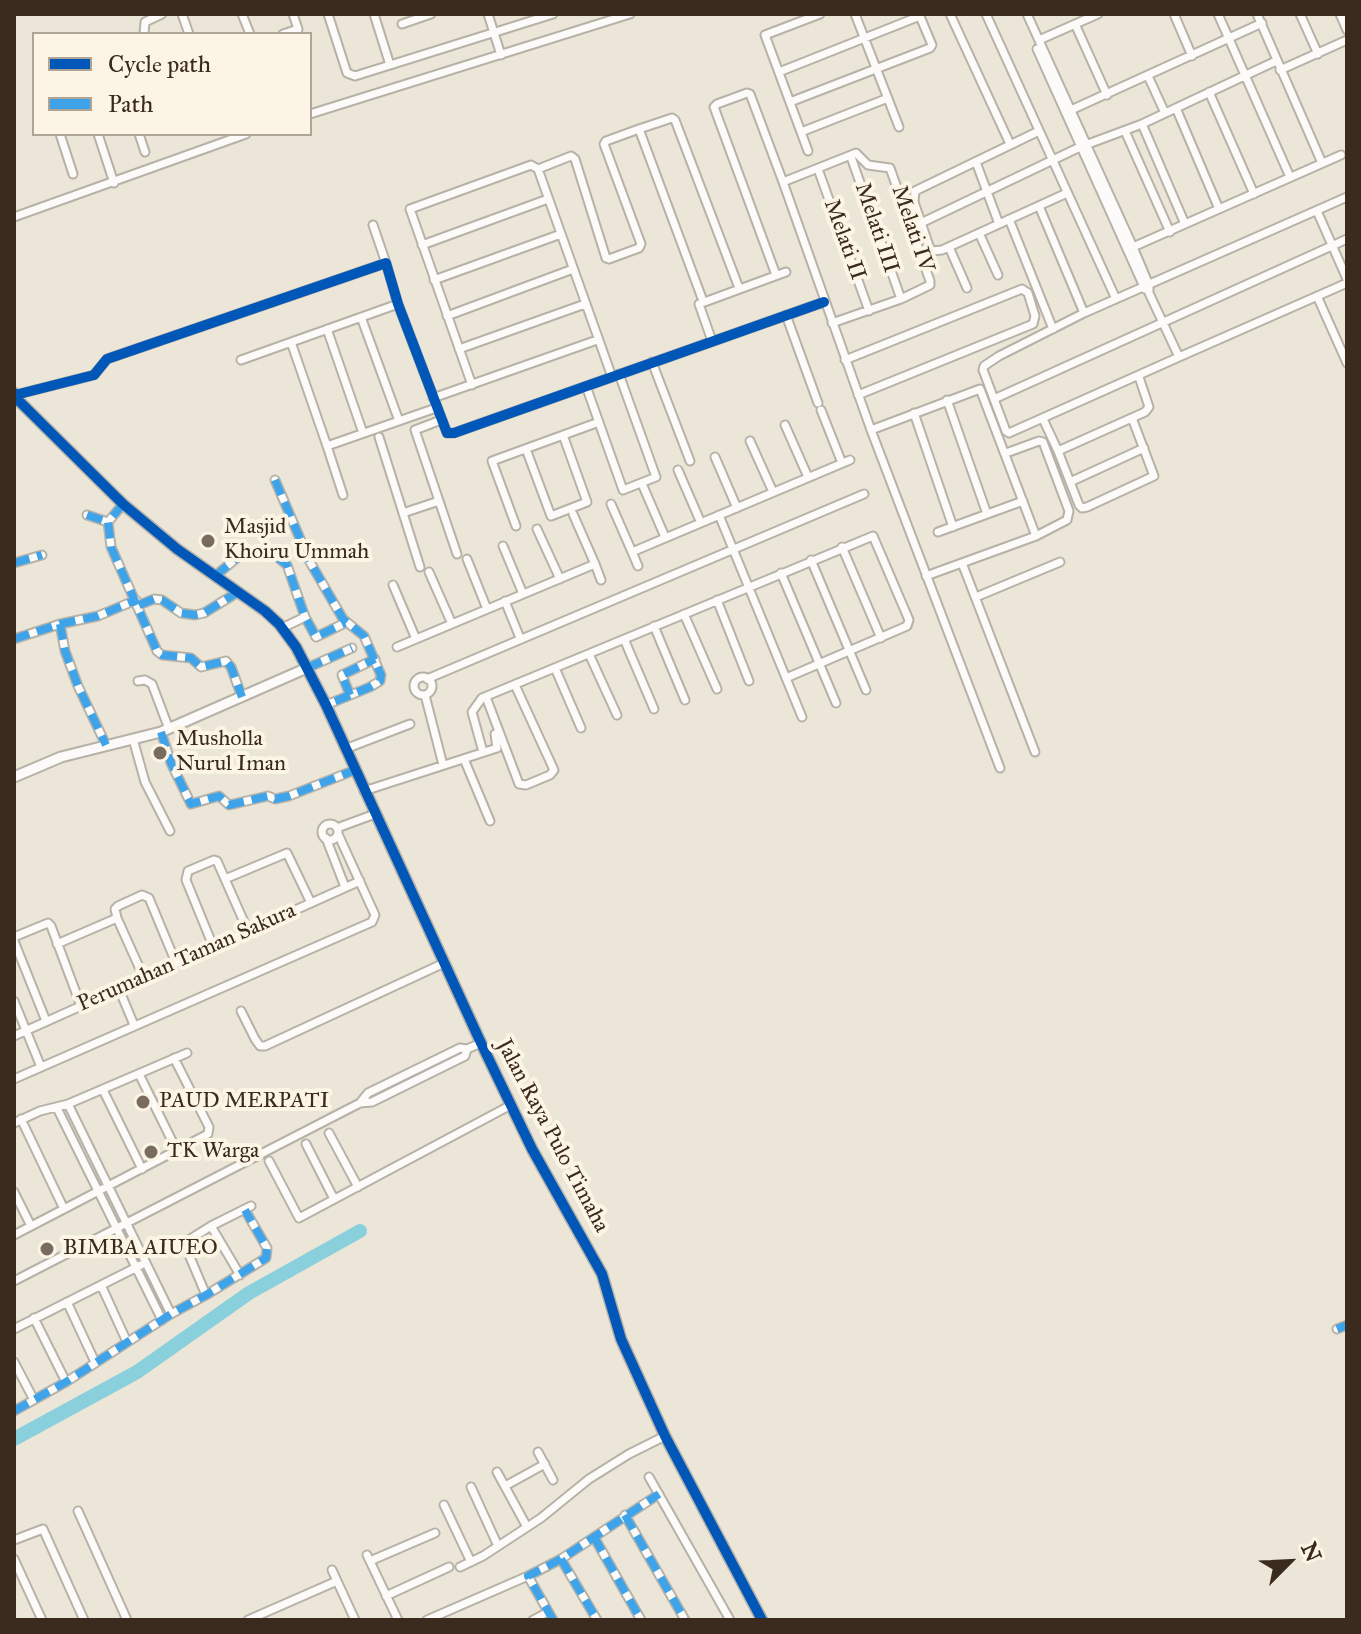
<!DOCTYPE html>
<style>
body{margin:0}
#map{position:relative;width:1361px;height:1634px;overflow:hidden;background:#ebe6d7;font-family:"IM FELL Great Primer",serif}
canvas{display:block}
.frame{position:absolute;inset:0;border:16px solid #3b2a1e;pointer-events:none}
.legend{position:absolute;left:32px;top:32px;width:280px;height:104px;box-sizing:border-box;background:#fcf5e5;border:2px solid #afa495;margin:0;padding:10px 14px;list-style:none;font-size:24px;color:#3b2a1e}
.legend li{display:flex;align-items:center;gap:16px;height:40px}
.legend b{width:40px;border:2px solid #afa495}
.north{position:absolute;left:1249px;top:1522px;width:80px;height:80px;-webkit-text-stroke:6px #fcf5e5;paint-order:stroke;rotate:66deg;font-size:22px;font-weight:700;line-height:32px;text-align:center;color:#3b2a1e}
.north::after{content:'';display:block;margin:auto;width:28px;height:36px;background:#3b2a1e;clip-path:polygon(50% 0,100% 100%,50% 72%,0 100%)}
</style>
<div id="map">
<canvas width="1361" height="1634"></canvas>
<div class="frame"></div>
<ul class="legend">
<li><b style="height:10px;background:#0057b8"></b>Cycle path</li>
<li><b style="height:10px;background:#3fa3ea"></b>Path</li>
</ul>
<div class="north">N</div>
</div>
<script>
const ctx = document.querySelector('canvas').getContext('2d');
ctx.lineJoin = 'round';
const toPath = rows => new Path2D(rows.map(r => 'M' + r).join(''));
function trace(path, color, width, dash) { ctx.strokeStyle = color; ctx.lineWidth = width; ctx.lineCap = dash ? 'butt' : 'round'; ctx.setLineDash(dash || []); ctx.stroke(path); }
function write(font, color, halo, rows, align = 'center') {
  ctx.font = font + ' "IM FELL Great Primer",serif'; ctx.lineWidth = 8; ctx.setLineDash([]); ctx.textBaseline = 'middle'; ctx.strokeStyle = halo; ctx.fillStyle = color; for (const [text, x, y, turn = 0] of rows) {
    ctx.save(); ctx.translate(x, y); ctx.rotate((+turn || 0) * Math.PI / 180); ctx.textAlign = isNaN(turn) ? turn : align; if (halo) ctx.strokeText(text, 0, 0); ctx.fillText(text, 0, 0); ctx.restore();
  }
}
trace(toPath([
 [14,1439,137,1372,249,1293,360,1231]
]), '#8ad0dc', 14);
const minor = toPath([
 [182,14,189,34],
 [242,14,250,34],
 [293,14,298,29],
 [328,14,347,73,355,76,553,14],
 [374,14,390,65],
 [488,14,501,55],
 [855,14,899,127],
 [950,14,1010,144],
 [986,14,1116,299],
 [1027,14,1133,247,1149,285,1149,293,1179,357,1347,283],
 [1174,14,1192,56],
 [1218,14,1290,177],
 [1257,14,1322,163],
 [1300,14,1318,54],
 [1340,14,1347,30],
 [402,24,431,14],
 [1075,24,1107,95],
 [144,34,145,22,162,14],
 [283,34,298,29,297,34],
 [1039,40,1098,14],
 [1037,49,1145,289],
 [1280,70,1347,40],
 [779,72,920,16],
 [1148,76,1165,113],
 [1209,92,1254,194],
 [790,102,930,48,932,45,919,14],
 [1176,108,1219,209],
 [1071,110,1262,23],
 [310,114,630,14],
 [1142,124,1185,224],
 [1039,131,915,191,914,202,929,246,932,251,942,250,1067,193],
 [1125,131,1170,232],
 [801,132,888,98],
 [60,134,73,174],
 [98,134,114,183],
 [139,134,145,152],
 [808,151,765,35,820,14],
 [851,157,901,299],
 [976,162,999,224],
 [538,169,571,156,575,159,606,258,609,259,639,248,641,244,604,144,606,141,639,129],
 [818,169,869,311],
 [783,182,856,153,868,165,890,168,930,281,930,285,901,299,832,323],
 [1039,206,1084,313],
 [1317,211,1347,279],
 [14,217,246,134],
 [1009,219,1053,329],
 [921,223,1080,147,1142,124,1276,61],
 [373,225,386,263],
 [979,233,998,275],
 [422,245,548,199],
 [949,247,967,288],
 [1133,247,1341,155],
 [776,275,714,107,717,104,747,93,750,94,783,182,871,430,1000,768],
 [434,280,561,234],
 [1317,296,1347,363],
 [703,301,639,129,672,118,675,120,739,288],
 [786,315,818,403],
 [447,316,573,269],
 [361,317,399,421],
 [327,329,363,433],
 [712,341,699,304,786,272],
 [291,342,327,446,436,408],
 [459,349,585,304],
 [1179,357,1009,433,1006,431,983,370,984,366,999,356,1084,313,1347,197],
 [241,360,398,304],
 [845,360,1022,289,1028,293,1035,316,1033,324,858,395],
 [652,362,690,461],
 [472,385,410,209,531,165,538,169,612,377],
 [586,386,623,490,656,477,619,374],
 [15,395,94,375,107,359,386,263,398,304,447,433,454,433,824,302],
 [433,398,597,340],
 [994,399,1347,239],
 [947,400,987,514],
 [821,410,842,463],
 [914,413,953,527],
 [1043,419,1058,451,1145,412,1149,407,1139,377],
 [441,420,415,430,457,554],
 [785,425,808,477],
 [871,430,980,389,1036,536,1067,520,1069,511,1043,442,1039,441,1006,453],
 [379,437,420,567],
 [750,441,773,492],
 [327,446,343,495],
 [526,449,551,516,587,502,563,435],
 [1058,451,1079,505,1082,508,1087,507,1154,476,1132,418],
 [715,457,737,508],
 [678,470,701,523],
 [275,480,310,562,343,619,364,636,381,675,380,681,370,687,326,705],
 [1070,482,1144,448],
 [643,486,665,537],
 [123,504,108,522,111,547,157,651,162,655,191,658,201,667,226,661,231,667,242,697],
 [611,504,632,552],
 [403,513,439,501],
 [87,515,108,522],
 [719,515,802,717],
 [516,526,492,461,599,422],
 [537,529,560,579],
 [938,532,1023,501],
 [503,546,523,594],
 [842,547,881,638],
 [467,559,487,609],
 [811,560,866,690],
 [14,563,42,555],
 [962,563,1035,752],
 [595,564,601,580],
 [638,566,632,552,850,460],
 [429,572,452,624],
 [781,573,836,703],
 [215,576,244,552,257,555,272,553,287,565,305,617,316,637,345,623],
 [926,576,1036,536],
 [393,585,416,639],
 [976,597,1060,562],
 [717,600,749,681],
 [505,601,520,638],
 [139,605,154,599,162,600,181,613,195,615,204,613,238,592],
 [684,614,717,689],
 [60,624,65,651,78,686,106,745],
 [654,626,685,700],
 [282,628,305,617],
 [14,639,60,624,98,616,136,600],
 [624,639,654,709],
 [397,647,595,564,573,514],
 [589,654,617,715],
 [307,668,352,648],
 [555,668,581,728],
 '414 686a9 9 0 1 1 18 0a9 9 0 1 1-18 0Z',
 [427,679,864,494],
 [138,681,145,680,152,684,169,729],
 [350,695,342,675,375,659],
 [425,695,443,765],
 [486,697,519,784,526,785,550,775,554,770,515,685],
 [161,732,171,763,191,804,219,796,229,805,268,796,275,799,289,796,355,770],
 [133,739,145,782,170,831],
 [345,749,410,724],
 [483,752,472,712,482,698,873,536,909,620,907,626,786,678],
 [464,759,490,821],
 [364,791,497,748,495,734],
 '322 832a8 8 0 1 1 16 0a8 8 0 1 1-16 0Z',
 [337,828,375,814],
 [326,838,345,887],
 [225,879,287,853,311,903],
 [14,937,48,923,51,926,81,1006],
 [14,941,46,1021],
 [57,944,117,918],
 [213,946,186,880,188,871,214,860,217,861,248,931],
 [144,978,117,918,115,909,118,906,142,895,149,898,176,963],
 [119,989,134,1025],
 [14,1001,41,1067],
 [241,1011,255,1039,260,1046,265,1046,442,964],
 [14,1036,360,881],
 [139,1074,177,1151],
 [14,1079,372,922,375,915,338,834],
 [103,1090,142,1169],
 [360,1103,368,1093,460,1048,467,1049,481,1043],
 [68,1104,171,1314],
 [57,1108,162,1320],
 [21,1119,64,1209],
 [14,1123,40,1111,68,1104,187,1053],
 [329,1133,358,1187],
 [306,1144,334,1199],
 [269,1161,299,1218,511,1105],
 [14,1192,31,1226],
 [211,1226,240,1275],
 [14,1235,208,1134,209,1127,174,1058],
 [14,1281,360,1103,372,1102,465,1056,467,1049],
 [101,1285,127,1342],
 [206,1295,184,1243,211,1226,251,1206],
 [67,1302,95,1362],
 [34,1318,66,1382],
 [14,1329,141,1265],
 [1337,1329,1347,1325],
 [14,1362,34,1400],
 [14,1411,66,1382,171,1314,206,1295,266,1258,267,1248,245,1210],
 [538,1452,553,1480],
 [497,1472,527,1527],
 [649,1477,730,1620],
 [505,1486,545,1464],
 [471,1487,498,1546],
 [444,1505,471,1562],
 [78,1511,127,1620],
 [625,1515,685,1620],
 [594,1537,641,1620],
 [14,1540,43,1529,84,1620],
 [367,1555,398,1620],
 [14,1559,42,1620],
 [561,1559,597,1620],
 [370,1561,435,1533],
 [460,1567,483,1556,541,1518,589,1479,629,1454,665,1436],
 [332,1570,355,1620],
 [528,1576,553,1620],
 [386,1596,449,1567],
 [248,1620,337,1581],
 [427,1620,528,1576,561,1559,659,1494],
 [533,1620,548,1612]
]);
const tertiary = toPath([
 [14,393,19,401,123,504,177,549,265,611,279,624,296,647,326,705,481,1043,532,1149,602,1274,621,1339,665,1436,762,1620],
 [14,777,61,757,161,732,307,668]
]);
trace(minor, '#b7b2a8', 11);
trace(tertiary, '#b7b2a8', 13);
trace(minor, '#fcfbf9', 7);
trace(tertiary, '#fcfbf9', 9);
trace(toPath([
 [275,480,310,562,343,619,364,636,381,675,380,681,370,687,326,705],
 [123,504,108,522,111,547,157,651,162,655,191,658,201,667,226,661,231,667,242,697],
 [87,515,108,522],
 [14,563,42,555],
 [215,576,244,552,257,555,272,553,287,565,305,617,316,637,345,623],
 [139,605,154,599,162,600,181,613,195,615,204,613,238,592],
 [60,624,65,651,78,686,106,745],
 [14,639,60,624,98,616,136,600],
 [307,668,352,648],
 [350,695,342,675,375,659],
 [161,732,171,763,191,804,219,796,229,805,268,796,275,799,289,796,355,770],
 [1337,1329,1347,1325],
 [14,1411,66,1382,171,1314,206,1295,266,1258,267,1248,245,1210],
 [625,1515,685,1620],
 [594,1537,641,1620],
 [561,1559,597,1620],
 [553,1620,528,1576,561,1559,659,1494]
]), '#3fa3ea', 8, [16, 8]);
trace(toPath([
 [14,393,19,401,123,504,177,549,265,611,279,624,296,647,326,705,481,1043,532,1149,602,1274,621,1339,665,1436,762,1620],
 [15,395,94,375,107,359,386,263,398,304,447,433,454,433,824,302]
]), '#0057b8', 10);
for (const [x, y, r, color] of [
 [208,541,8,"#796c5f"],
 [160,753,8,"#796c5f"],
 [143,1102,8,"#796c5f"],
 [151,1152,8,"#796c5f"],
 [47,1249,8,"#796c5f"]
]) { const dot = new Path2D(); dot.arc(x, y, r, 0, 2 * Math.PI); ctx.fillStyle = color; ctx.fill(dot); trace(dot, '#fcf5e5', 3); }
write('22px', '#3b2a1e', '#fcf5e5', [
 ["Melati III",876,228,71],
 ["Melati IV",912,229,71],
 ["Melati II",844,240,70],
 ["Perumahan Taman Sakura",187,958,-24],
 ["Jalan Raya Pulo Timaha",552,1136,62]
]);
write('22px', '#3b2a1e', '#fcf5e5', [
 ["Masjid",224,528],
 ["Khoiru Ummah",224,553],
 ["Musholla",176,740],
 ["Nurul Iman",176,765],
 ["PAUD MERPATI",159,1102],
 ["TK Warga",167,1152],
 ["BIMBA AIUEO",63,1249]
], 'left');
</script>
